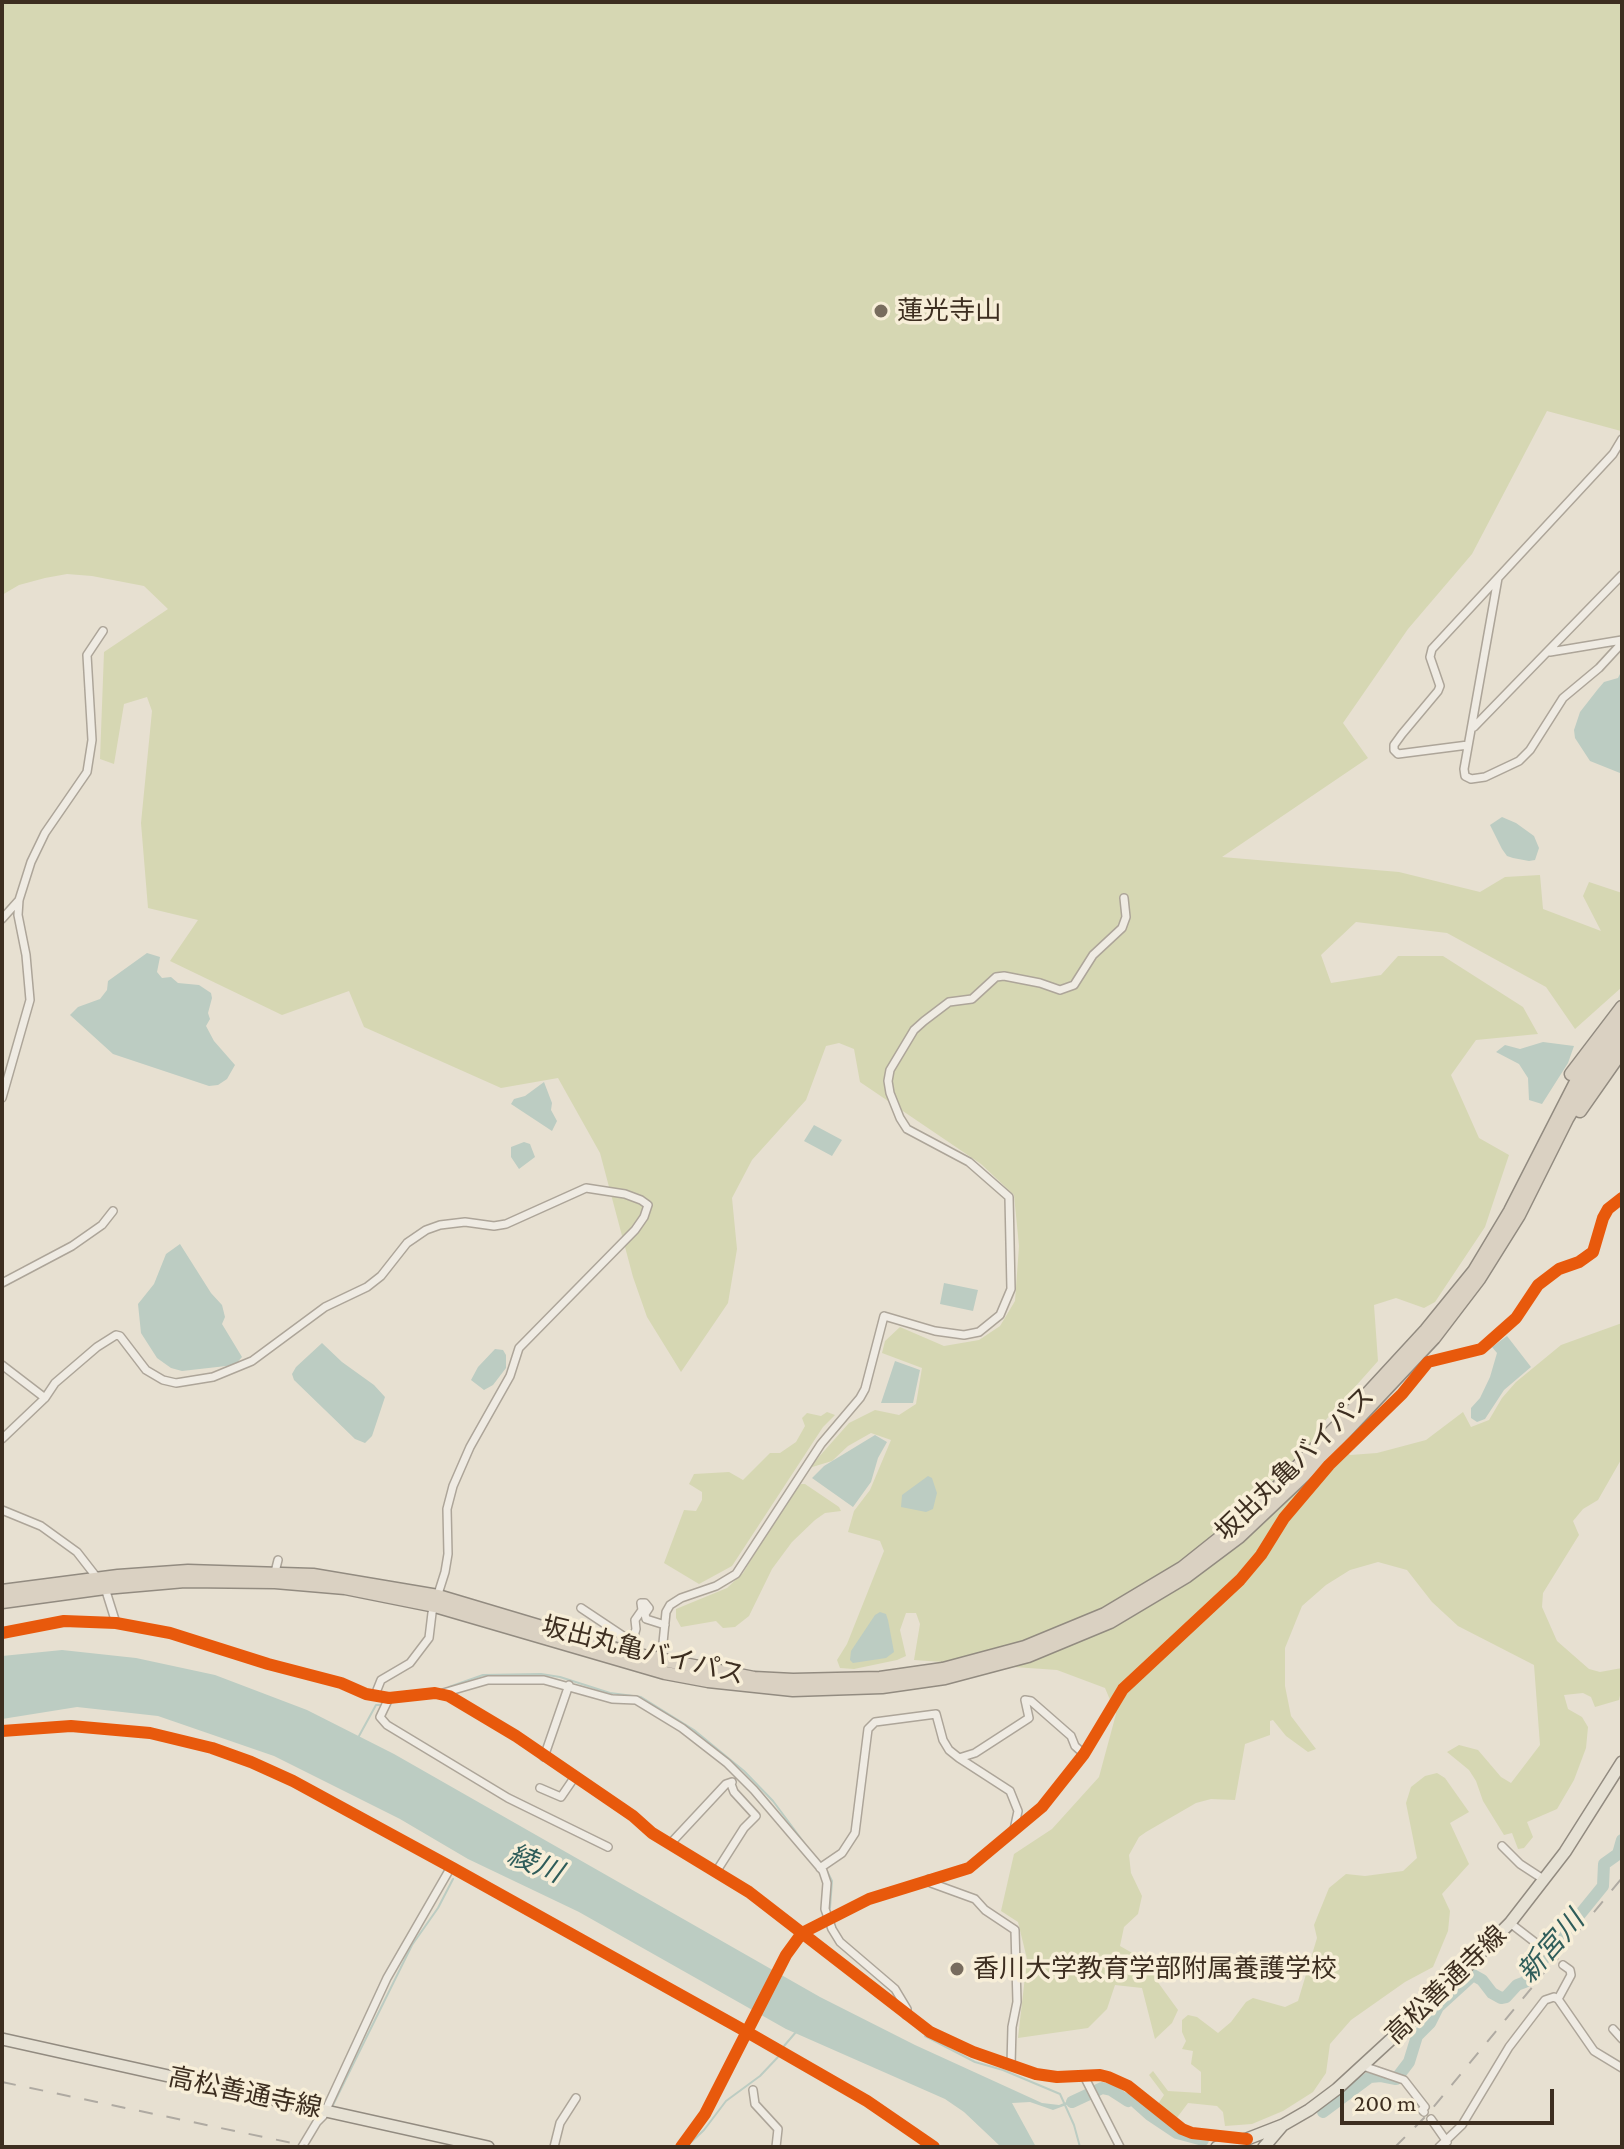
<!DOCTYPE html>
<meta charset="utf-8">
<style>
body{margin:0}
#map{position:relative;width:1624px;height:2149px;overflow:hidden;background:#e7e0d1;font-family:"Crimson Pro",serif}
canvas{display:block}
.frame{position:absolute;inset:0;border:4px solid #3d2e20;pointer-events:none}
.scale{position:absolute;left:1340px;top:2089px;width:214px;height:36px;box-sizing:border-box;border:4px solid #3d2e20;border-top:0;padding-left:10px;font-size:24px;line-height:28px;white-space:nowrap;color:#3d2e20;-webkit-text-stroke:6px #f7eed8;paint-order:stroke}
</style>
<div id="map">
<canvas width="1624" height="2149"></canvas>
<div class="frame"></div>
<div class="scale">200 m</div>
</div>
<script>
const ctx = document.querySelector('canvas').getContext('2d');
ctx.lineJoin = 'round';
function paint(path, color) { ctx.fillStyle = color; ctx.fill(path, 'evenodd'); }
const toPath = rows => new Path2D(rows.map(r => 'M' + r).join(''));
function trace(path, color, width, dash) { ctx.strokeStyle = color; ctx.lineWidth = width; ctx.lineCap = dash ? 'butt' : 'round'; ctx.setLineDash(dash || []); ctx.stroke(path); }
function write(font, color, halo, rows, align = 'center') {
  ctx.font = font + ' "Crimson Pro","Noto Sans JP",serif'; ctx.lineWidth = 7; ctx.setLineDash([]); ctx.textBaseline = 'middle'; ctx.strokeStyle = halo; ctx.fillStyle = color; for (const [text, x, y, turn = 0] of rows) {
    ctx.save(); ctx.translate(x, y); ctx.rotate((+turn || 0) * Math.PI / 180); ctx.textAlign = isNaN(turn) ? turn : align; if (halo) ctx.strokeText(text, 0, 0); ctx.fillText(text, 0, 0); ctx.restore();
  }
}
paint(toPath([
 [2,2,1622,2,1621,431,1547,411,1472,554,1408,629,1343,723,1368,758,1222,857,1399,872,1480,892,1505,877,1540,875,1543,909,1601,931,1583,896,1589,882,1622,893,1622,987,1575,1029,1546,987,1447,933,1356,922,1321,955,1331,983,1381,975,1398,956,1443,956,1523,1007,1538,1034,1476,1040,1451,1075,1479,1138,1509,1155,1485,1227,1435,1302,1424,1308,1396,1298,1374,1305,1378,1361,1323,1423,1350,1455,1377,1453,1426,1440,1463,1412,1471,1427,1489,1420,1502,1398,1516,1382,1561,1345,1622,1323,1622,1458,1598,1500,1583,1509,1573,1521,1579,1535,1543,1593,1542,1607,1557,1641,1589,1669,1600,1672,1622,1668,1622,1686,1619,1700,1595,1707,1591,1697,1583,1693,1564,1695,1568,1709,1582,1717,1588,1727,1586,1748,1574,1780,1557,1809,1527,1822,1533,1837,1524,1848,1518,1849,1512,1833,1504,1835,1483,1801,1476,1781,1469,1770,1447,1752,1459,1745,1478,1750,1501,1777,1511,1783,1540,1745,1534,1665,1458,1626,1432,1602,1407,1570,1378,1562,1350,1570,1326,1585,1302,1606,1285,1648,1285,1686,1291,1716,1316,1749,1308,1752,1286,1736,1273,1720,1270,1721,1270,1735,1245,1744,1235,1800,1211,1799,1196,1803,1146,1832,1139,1837,1129,1855,1131,1873,1142,1896,1138,1914,1124,1927,1120,1946,1134,1954,1155,1959,1157,1981,1178,2010,1172,2023,1155,2039,1142,1988,1115,1985,1107,2009,1088,2028,1018,2038,1027,1959,1018,1922,1001,1911,1014,1854,1052,1829,1099,1777,1116,1714,1105,1688,1057,1670,914,1660,920,1624,916,1613,906,1613,900,1630,906,1656,897,1660,854,1669,840,1668,837,1660,847,1644,884,1551,880,1541,848,1532,854,1511,870,1490,891,1440,871,1433,848,1446,832,1461,809,1468,849,1423,875,1410,899,1415,916,1404,922,1368,882,1353,885,1341,900,1327,944,1346,979,1340,1000,1326,1015,1301,1019,1246,1014,1195,981,1164,860,1082,854,1049,839,1043,826,1046,806,1100,752,1160,732,1198,737,1249,728,1303,681,1372,647,1317,633,1277,600,1153,558,1078,501,1088,364,1027,349,991,282,1015,170,961,198,920,148,908,141,823,152,711,147,697,124,704,114,764,100,759,104,652,168,609,144,586,92,576,67,574,45,578,19,585,2,595],
 [827,1412,835,1415,823,1427,732,1566,699,1584,664,1563,684,1510,696,1511,702,1500,702,1492,689,1484,694,1474,729,1472,743,1480,770,1453,780,1453,796,1442,805,1426,802,1418,807,1413,821,1416],
 [801,1484,805,1484,839,1507,841,1511,825,1513,815,1520,792,1542,772,1569,749,1616,735,1627,723,1628,716,1621,681,1627,676,1618,676,1609,727,1588,743,1573,784,1505],
 [1437,1773,1445,1778,1469,1812,1450,1823,1469,1864,1442,1894,1450,1911,1448,1931,1433,1967,1405,1982,1351,2020,1330,2044,1326,2073,1313,2092,1283,2111,1252,2124,1225,2126,1223,2112,1217,2106,1188,2103,1176,2119,1158,2104,1164,2095,1149,2075,1153,2071,1168,2091,1201,2093,1201,2072,1191,2064,1193,2051,1182,2049,1186,2041,1182,2032,1182,2020,1188,2015,1197,2017,1218,2033,1231,2022,1246,2002,1253,1998,1285,2007,1298,2001,1317,1938,1314,1925,1329,1888,1346,1874,1365,1876,1403,1871,1417,1858,1406,1803,1411,1787,1425,1776]
]), '#d6d7b3');
paint(toPath([
 [1622,670,1622,771,1620,773,1590,761,1575,738,1574,730,1580,712,1598,689,1604,682,1618,678],
 [1502,817,1516,823,1534,836,1539,848,1535,860,1529,861,1513,858,1507,856,1502,849,1490,825],
 [147,953,160,957,157,972,162,978,171,977,178,983,199,985,211,993,212,998,208,1013,210,1019,206,1026,214,1041,235,1065,227,1079,218,1085,209,1086,113,1054,70,1015,78,1007,100,999,107,990,108,981],
 [1543,1042,1574,1046,1568,1063,1542,1104,1529,1100,1528,1078,1519,1064,1496,1052,1505,1045,1520,1049],
 [544,1082,552,1103,551,1110,557,1121,552,1131,511,1104,514,1099,525,1096],
 [814,1125,842,1140,832,1156,804,1141],
 [524,1142,530,1144,535,1157,519,1169,511,1157,511,1147],
 [180,1244,211,1293,222,1305,225,1317,222,1324,242,1357,235,1365,182,1371,171,1368,157,1358,141,1333,138,1304,154,1284,166,1254],
 [944,1283,978,1290,973,1311,940,1304],
 [1507,1336,1531,1367,1504,1390,1485,1419,1477,1422,1471,1418,1471,1408,1480,1398,1490,1377,1497,1353,1492,1347],
 [322,1343,342,1362,374,1385,385,1397,372,1436,365,1443,355,1439,294,1380,292,1374,296,1367],
 [495,1349,503,1350,506,1355,506,1368,493,1385,484,1390,471,1380,478,1367],
 [895,1361,920,1370,913,1403,881,1403],
 [875,1435,887,1442,878,1458,871,1482,853,1507,812,1478,824,1466],
 [928,1476,932,1478,937,1493,933,1509,926,1512,901,1507,902,1495],
 [880,1612,886,1614,888,1620,894,1652,886,1658,853,1663,850,1660,851,1651,875,1615],
 [62,1650,136,1658,215,1675,307,1710,394,1754,820,1997,915,2045,1042,2103,1059,2105,1086,2094,1088,2097,1053,2110,1030,2102,1012,2103,1036,2147,1001,2147,964,2112,945,2099,786,2029,579,1912,468,1859,400,1819,274,1756,158,1716,77,1707,2,1719,2,1656]
]), '#bcccc2');
trace(toPath([
 [449,1687,483,1675,541,1674,560,1677,610,1693,641,1697,694,1730,744,1771,773,1801,805,1844],
 [359,1736,376,1705,380,1705],
 [825,1867,832,1881,830,1908],
 [925,2036,975,2062,1003,2070,1060,2094,1074,2125,1080,2147],
 [784,2046,796,2032],
 [333,2105,412,1945,438,1908,453,1879],
 [686,2147,704,2130,726,2101,760,2076,778,2057]
]), '#bcccc2', 2);
trace(toPath([
 [1072,2102,1102,2088,1111,2090,1128,2101,1131,2098,1150,2115,1177,2133,1203,2140],
 [1323,2112,1370,2077,1381,2076,1396,2079,1409,2062,1417,2036,1430,2023,1438,2007,1473,1975,1482,1980,1492,1993,1501,1998,1506,1997,1517,1985,1525,1982,1603,1886,1604,1864,1618,1854,1622,1840]
]), '#bcccc2', 12);
const street = toPath([
 [1498,578,1464,769,1465,776,1471,779,1485,777,1519,761,1530,750,1563,698,1599,668,1622,643],
 [1550,652,1622,640],
 [1474,727,1622,575],
 [1468,745,1398,754,1394,750,1394,745,1402,734,1438,691,1440,686,1430,657,1432,649,1613,454,1622,439],
 [2,919,19,900],
 [2,1098,30,1000,26,955,18,915,19,900,31,862,45,833,87,772,92,740,87,655,103,631],
 [2,1283,72,1246,102,1225,113,1211],
 [2,1365,45,1398],
 [2,1439,45,1398,55,1383,97,1347,116,1335,120,1336,146,1370,163,1380,176,1383,213,1377,252,1361,325,1307,367,1287,381,1276,407,1243,426,1230,440,1225,465,1222,494,1226,506,1224,586,1188,625,1194,641,1200,648,1205,644,1217,635,1230,519,1348,510,1376,470,1447,453,1486,447,1509,448,1554,445,1572,432,1613,429,1638,410,1663,381,1680,375,1695],
 [2,1510,41,1526,77,1552,105,1588,116,1623],
 [275,1572,278,1560],
 [581,1608,626,1638,634,1636,636,1629,635,1620,642,1610,641,1603,645,1603,649,1608,645,1614,646,1619,665,1625],
 [2,1633,64,1621,116,1623,170,1633,268,1664,341,1683,366,1694,389,1698,435,1693,449,1696,516,1736,633,1816,652,1833,749,1892,930,2032,973,2052,1036,2074,1057,2077,1100,2075,1108,2077,1128,2086,1182,2129,1192,2133,1241,2138],
 [658,1660,663,1643,666,1612,670,1605,681,1598,716,1586,736,1574,821,1444,860,1398,865,1389,884,1316,935,1331,964,1335,979,1332,1000,1315,1011,1289,1009,1197,969,1162,907,1129,900,1118,890,1093,888,1081,890,1070,914,1030,924,1021,949,1002,972,999,996,977,1004,976,1040,983,1060,990,1074,985,1093,955,1122,928,1126,917,1124,898],
 [443,1693,488,1680,544,1680,612,1699,636,1700,682,1728,727,1763,754,1790,823,1871,827,1883,825,1909,832,1929,840,1942,895,1989,907,2009,906,2015],
 [389,1698,380,1717,387,1725,508,1798,608,1847],
 [2,1731,71,1726,150,1733,212,1748,251,1762,293,1781,451,1867,747,2032,867,2101,934,2147],
 [544,1757,569,1685],
 [959,1758,1010,1791,1018,1811,1014,1830],
 [540,1788,561,1797,574,1778],
 [670,1844,726,1784,732,1782],
 [1502,1846,1520,1864,1543,1879],
 [820,1868,842,1853,855,1833,868,1729,875,1722,936,1714,943,1740,949,1750,959,1758,975,1753,1029,1718,1025,1700,1031,1701,1071,1736,1075,1746,1084,1754],
 [716,1872,744,1828,756,1816,734,1792,731,1784],
 [929,1879,931,1883,975,1899,985,1910,1015,1930,1017,2002,1012,2027,1011,2065],
 [1510,1923,1554,1957],
 [1558,1999,1571,1975,1570,1970,1563,1965],
 [1613,2029,1622,2039],
 [1363,2066,1404,2080,1425,2107,1422,2110,1424,2112],
 [1084,2076,1120,2147],
 [753,2090,755,2104,778,2129,776,2147],
 [1431,2119,1447,2142],
 [302,2147,317,2122,323,2116,387,1978,451,1867],
 [554,2147,560,2123,576,2098],
 [681,2147,705,2114,786,1955,802,1933,869,1899,969,1868,1042,1807,1084,1754,1123,1689,1240,1580,1261,1555,1284,1518,1329,1465,1402,1394,1428,1362,1481,1349,1516,1318,1538,1285,1559,1269,1579,1262,1593,1252,1603,1218,1608,1209,1622,1198],
 [1439,2147,1462,2125,1509,2047,1545,2000,1554,1997,1558,1999,1594,2051,1622,2068]
]);
const primary = toPath([
 [2,2039,488,2147],
 [1217,2147,1247,2139,1283,2125,1309,2110,1337,2089,1436,1998,1510,1923,1565,1852,1622,1762],
 [1264,2147,1282,2126]
]);
const highway = toPath([
 [1571,1074,1622,1007],
 [1580,1111,1622,1051],
 [2,1591,118,1576,188,1571,313,1575,438,1596,629,1653,754,1678,793,1680,880,1678,943,1669,1025,1647,1105,1614,1182,1568,1256,1509,1343,1420,1426,1330,1474,1271,1510,1211,1579,1076,1622,1021],
 [2,1602,105,1588,185,1581,275,1582,345,1588,435,1606,665,1673,708,1681,793,1690,882,1687,945,1678,1028,1656,1110,1622,1187,1576,1239,1537,1310,1470,1434,1338,1479,1279,1519,1215,1567,1119,1589,1082,1622,1038]
]);
trace(street, '#ada599', 10);
trace(primary, '#928b80', 14);
trace(highway, '#928b80', 15);
trace(street, '#efebe3', 7);
trace(primary, '#e6e1d4', 11);
trace(highway, '#dad1c2', 12);
trace(toPath([
 [2,2082,311,2147],
 [1395,2147,1427,2115,1622,1878]
]), '#afaaa2', 2, [14, 14]);
trace(toPath([
 [2,1633,64,1621,116,1623,170,1633,268,1664,341,1683,366,1694,389,1698,435,1693,449,1696,516,1736,633,1816,652,1833,749,1892,930,2032,973,2052,1036,2074,1057,2077,1100,2075,1108,2077,1128,2086,1182,2129,1192,2133,1247,2139],
 [2,1731,71,1726,150,1733,212,1748,251,1762,293,1781,451,1867,747,2032,867,2101,934,2147],
 [681,2147,705,2114,786,1955,802,1933,869,1899,969,1868,1042,1807,1084,1754,1123,1689,1240,1580,1261,1555,1284,1518,1329,1465,1402,1394,1428,1362,1481,1349,1516,1318,1538,1285,1559,1269,1579,1262,1593,1252,1603,1218,1608,1209,1622,1198]
]), '#e8590c', 12);
for (const [x, y, r, color] of [
 [881,311,8,"#786c5e"],
 [957,1969,8,"#786c5e"]
]) { const dot = new Path2D(); dot.arc(x, y, r, 0, 2 * Math.PI); ctx.fillStyle = color; ctx.fill(dot); trace(dot, '#f7eed8', 3); }
write('26px', '#3d2e20', '#f7eed8', [
 ["蓮光寺山",897,311],
 ["香川大学教育学部附属養護学校",973,1969]
], 'left');
write('26px', '#3d2e20', '#f7eed8', [
 ["坂出丸亀バイパス",1295,1464,-44],
 ["坂出丸亀バイパス",643,1651,14],
 ["高松善通寺線",1446,1985,-44],
 ["高松善通寺線",245,2093,12]
]);
write('italic 28px', '#2f5d5a', '#f7eed8', [
 ["綾川",535,1864,22],
 ["新宮川",1551,1947,-49]
]);
</script>
